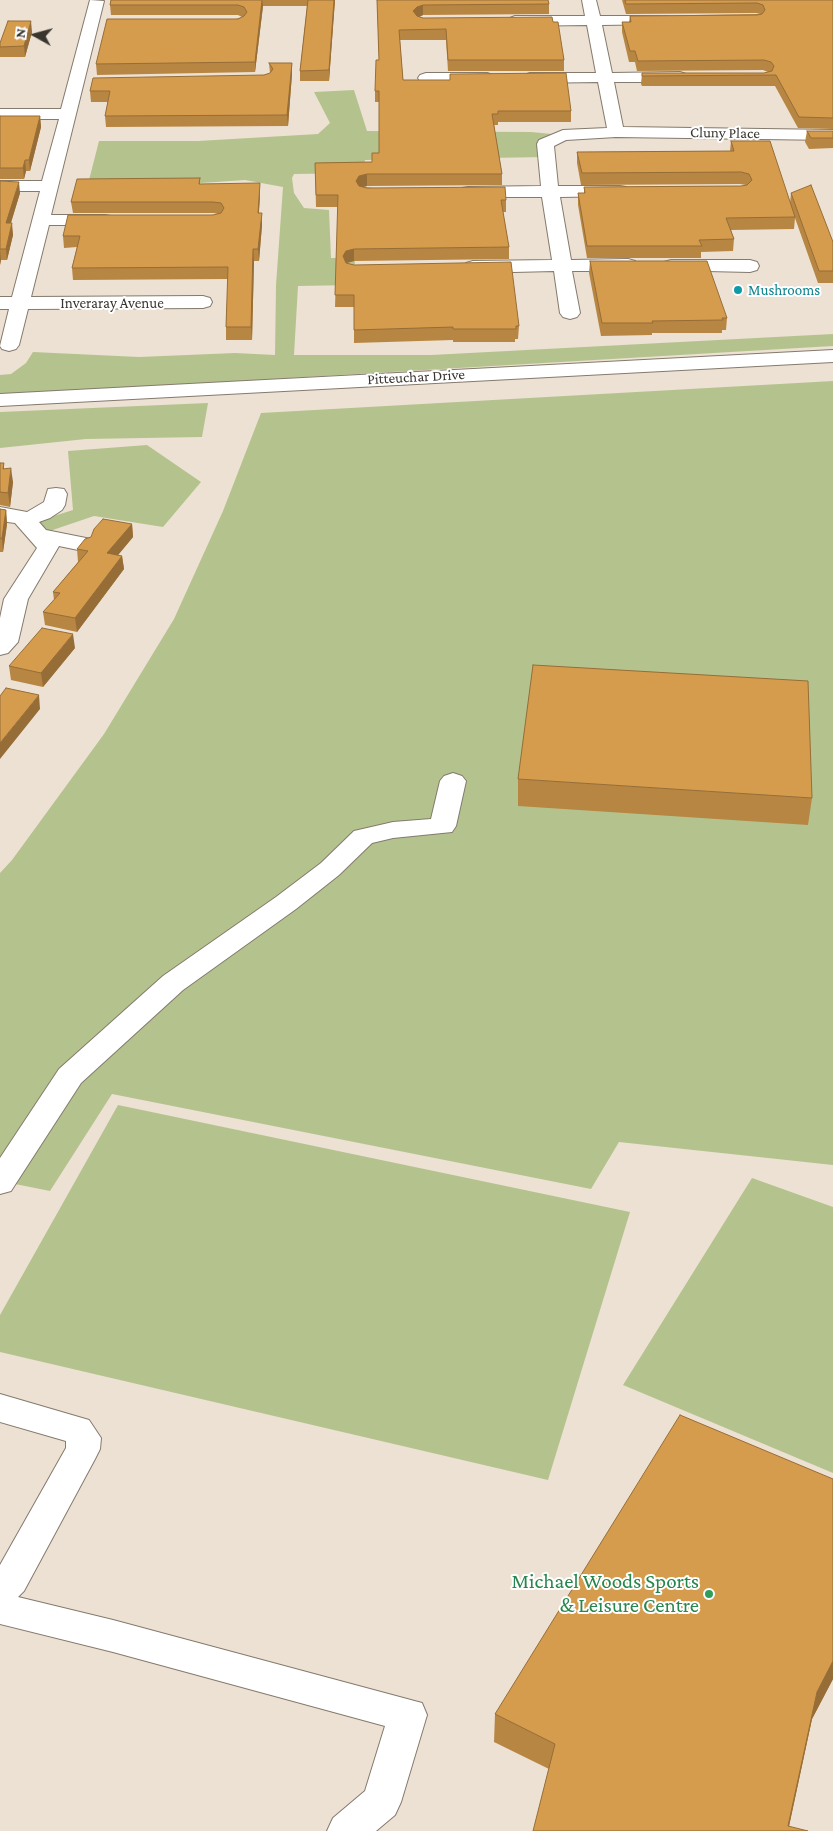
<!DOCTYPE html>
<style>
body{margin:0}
#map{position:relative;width:833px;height:1831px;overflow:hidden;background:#ede1d3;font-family:"Crimson Pro",serif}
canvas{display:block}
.north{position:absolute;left:10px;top:10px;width:50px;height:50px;-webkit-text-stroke:4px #fff;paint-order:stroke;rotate:277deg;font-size:14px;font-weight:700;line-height:20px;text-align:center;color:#39352f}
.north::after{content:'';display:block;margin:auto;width:18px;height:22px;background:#39352f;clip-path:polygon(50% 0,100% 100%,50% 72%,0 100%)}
</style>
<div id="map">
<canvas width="833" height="1831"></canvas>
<div class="north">N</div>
</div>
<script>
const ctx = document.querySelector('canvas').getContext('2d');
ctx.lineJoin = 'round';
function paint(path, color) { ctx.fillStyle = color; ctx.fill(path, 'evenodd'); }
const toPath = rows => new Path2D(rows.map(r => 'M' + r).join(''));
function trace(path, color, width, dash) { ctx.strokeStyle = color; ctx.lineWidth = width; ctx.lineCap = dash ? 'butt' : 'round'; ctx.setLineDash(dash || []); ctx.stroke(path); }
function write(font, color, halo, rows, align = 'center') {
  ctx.font = font + ' "Crimson Pro",serif'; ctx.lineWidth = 4; ctx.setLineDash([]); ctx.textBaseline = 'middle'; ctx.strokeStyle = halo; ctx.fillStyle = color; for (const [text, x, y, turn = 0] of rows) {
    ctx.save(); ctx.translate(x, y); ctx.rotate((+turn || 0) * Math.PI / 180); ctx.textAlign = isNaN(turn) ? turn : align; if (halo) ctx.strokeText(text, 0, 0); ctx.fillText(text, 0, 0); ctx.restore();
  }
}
paint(toPath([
 [354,90,367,131,531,132,563,135,545,144,547,157,365,160,363,173,294,174,292,178,294,193,304,208,329,210,331,258,355,258,354,285,298,286,294,355,431,355,833,334,833,346,0,395,0,375,11,374,26,363,33,352,139,357,235,353,275,355,276,285,283,187,245,180,171,185,87,188,99,141,198,141,318,134,330,123,314,92],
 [833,381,833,1165,619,1142,591,1189,112,1094,50,1191,0,1181,0,873,12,860,104,734,174,619,223,511,261,413],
 [208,403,202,437,86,439,0,448,0,412],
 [147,445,201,482,163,527,94,516,38,535,28,524,73,510,68,451],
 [118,1105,630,1212,548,1480,0,1352,0,1315],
 [752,1178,833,1207,833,1473,623,1385]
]), '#b4c38d');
const minor = toPath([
 [90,0,104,1,51,215,105,215,111,216,114,220,111,224,105,225,49,225,31,297,203,296,210,298,212,302,210,306,203,308,28,309,19,345,16,349,9,351,2,349,0,346,9,309,0,309,0,297,12,297,40,191,0,191,0,181,42,181,59,119,0,119,0,109,61,109,90,0],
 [582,0,596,0,600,16,667,16,672,17,674,20,672,23,667,24,602,25,612,73,680,72,686,74,688,77,686,80,680,82,614,82,623,127,833,130,833,140,616,137,566,140,554,146,558,186,620,186,626,187,629,191,626,195,620,196,560,197,571,260,628,259,635,261,637,265,635,269,628,271,572,271,580,313,577,317,570,319,563,317,560,313,554,271,473,273,466,271,464,267,466,263,473,261,552,260,542,197,468,197,462,196,459,192,462,188,468,187,541,186,537,144,539,140,563,130,607,128,598,82,530,83,524,81,522,78,524,75,530,73,596,73,587,25,515,26,510,24,507,21,510,18,515,16,585,16,582,0],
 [426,73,487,73,493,75,495,78,493,81,487,83,420,81,418,78,420,75,426,73],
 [671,260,750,260,757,262,759,266,757,270,750,272,664,270,662,266,664,262,671,260],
 [833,350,833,362,0,406,0,394,833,350],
 [56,488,64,489,67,494,65,505,62,510,50,518,39,522,46,530,91,539,94,544,91,549,83,551,59,546,28,599,18,642,8,653,0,655,0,618,4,599,37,548,15,523,0,521,0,507,27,512,44,502,48,489,56,488],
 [453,773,462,776,466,781,456,826,452,832,393,838,372,843,339,875,296,909,183,990,81,1083,11,1191,0,1194,0,1158,59,1069,163,976,276,897,321,863,354,831,393,822,431,819,440,781,444,776,453,773],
 [0,1394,89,1420,101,1438,100,1449,95,1459,24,1591,18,1597,113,1620,422,1703,427,1715,401,1802,395,1815,376,1831,327,1831,333,1818,365,1791,385,1726,113,1652,0,1624,0,1565,66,1448,66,1441,0,1422,0,1394]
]);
trace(minor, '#847a6d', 2);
paint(minor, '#fff');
paint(toPath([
 [111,0,335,0,329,81,300,81,300,71,307,6,263,6,255,72,97,75,96,64,242,17,238,15,111,15,110,5],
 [377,0,549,4,549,14,423,15,419,17,423,18,553,22,564,60,564,71,448,71,446,40,400,40,403,80,450,80,450,74,571,111,571,122,498,122,498,125,494,125,502,174,502,185,367,186,363,187,506,200,506,212,503,212,509,247,509,259,354,261,347,263,519,326,518,339,515,339,515,342,453,342,453,340,354,343,354,307,335,307,338,207,316,207,315,163,372,162,379,153,379,102,375,102,375,91,379,60],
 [622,0,833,0,833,129,798,128,775,86,642,86,641,84,642,73,764,73,768,72,763,70,637,71,635,62,629,62,622,32,622,22,629,22,630,16,760,14,756,13,626,14],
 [32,32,25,57,0,57,0,43],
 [269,63,292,63,292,74,288,126,106,127,105,116,108,102,91,102,90,91,264,75,270,73],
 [0,116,40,116,41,127,30,171,26,171,24,179,0,179],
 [807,131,833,131,833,148,809,149,805,142],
 [731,141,790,203,791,193,833,242,833,283,818,283,795,218,794,229,731,230,734,239,733,251,701,252,701,258,587,258,578,205,578,193,584,193,584,187,741,186,746,185,740,184,581,185,577,163,577,152,730,151],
 [200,178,200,184,260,194,259,213,262,225,259,261,254,261,252,340,226,340,226,327,228,279,73,280,72,268,77,247,64,248,63,236,218,214,214,213,73,213,71,202],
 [0,181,20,193,11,223,13,235,7,260,1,260,0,265],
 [590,261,727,318,726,330,722,330,722,333,652,333,652,335,601,336,589,273],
 [0,463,4,463,4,469,13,482,10,507,0,505],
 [0,509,6,510,7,524,3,552,0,552],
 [132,524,133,537,118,555,122,556,124,569,77,632,45,625,43,612,54,600,53,592,78,562,77,549],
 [75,648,43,687,11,680,9,666],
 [518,779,812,798,808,825,518,806],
 [833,1479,833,1679,812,1719,789,1826,549,1769,494,1742,495,1714]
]), '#b88643');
paint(toPath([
 [262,0,263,6,255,72,255,62],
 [334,0,335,0,329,81,329,70],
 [423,5,423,15,417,18,413,11,417,7],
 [31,21,32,32,25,57,24,46],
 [292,63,292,74,288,126,287,115],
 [40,116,41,127,30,171,29,160],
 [25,160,26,171,24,179,23,168],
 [367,174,367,186,360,188,356,181,359,176],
 [19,182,20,193,7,235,6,223],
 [260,183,260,194,258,225,258,213],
 [262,213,262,225,259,261,258,249],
 [12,223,13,235,7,260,6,249],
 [0,249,1,260,0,265],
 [253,249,254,261,252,340,251,327],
 [354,249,354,261,346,263,343,256,346,251],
 [11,468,13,482,10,507,8,493],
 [6,510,7,524,3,552,2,538],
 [132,524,133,537,109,566,107,553],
 [122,556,124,569,77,632,75,618],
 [73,634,75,648,43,687,41,673],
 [39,695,40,709,0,759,0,743],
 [833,1661,833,1679,812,1719,788,1831,787,1831,817,1692]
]), '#966d37');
const building = toPath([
 [111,0,262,0,255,62,96,64,107,19,238,19,244,16,247,12,244,7,238,5,110,5,111,0],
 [308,0,334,0,329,70,300,71,308,0],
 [377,0,548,0,549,4,423,5,417,7,413,11,417,16,423,18,552,17,553,22,558,22,564,60,448,60,446,29,399,30,403,80,450,80,450,74,566,73,571,111,498,111,498,114,492,114,502,174,367,174,359,176,356,181,359,186,367,188,505,187,506,200,501,200,509,247,354,249,346,251,343,256,346,263,354,265,511,262,519,326,516,326,516,329,453,329,453,327,354,330,354,295,335,295,338,195,316,195,315,163,372,162,372,153,379,153,379,91,375,91,376,60,379,60,377,0],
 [625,0,833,0,833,118,799,117,776,75,642,76,642,73,764,73,772,71,774,66,771,62,764,60,638,61,635,51,630,51,622,22,631,22,630,16,757,15,762,14,765,10,763,5,757,3,626,4,625,0],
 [8,21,31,21,24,46,0,47,0,43,8,21],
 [269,63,292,63,287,115,105,116,110,91,90,91,93,78,264,75,270,73,273,69,269,63],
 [0,116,40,116,29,160,25,160,23,168,0,168,0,116],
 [807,131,833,131,833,138,811,138,807,131],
 [731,141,770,141,795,217,726,218,734,239,699,240,702,246,587,246,578,193,585,193,584,187,741,186,747,185,752,180,749,174,741,172,582,173,577,152,734,151,731,141],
 [200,178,199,184,260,183,258,213,262,213,258,249,253,249,251,327,226,327,228,267,72,268,80,236,63,236,68,215,213,215,221,213,224,208,221,203,213,202,71,202,77,179,200,178],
 [0,181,19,182,6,223,12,223,6,249,0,249,0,181],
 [811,185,833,242,833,271,819,271,791,193,811,185],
 [590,261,707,261,727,318,722,318,723,320,652,321,653,323,602,323,590,261],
 [0,463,4,463,3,469,11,468,8,493,0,492,0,463],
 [0,509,6,510,2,538,0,539,0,509],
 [103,519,132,524,107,553,122,556,75,618,43,612,60,593,53,592,88,551,77,549,85,539,91,537,94,529,103,519],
 [42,628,73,634,41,673,9,666,42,628],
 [533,665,808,681,812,798,518,779,533,665],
 [6,688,39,695,0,743,0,696,6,688],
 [680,1415,833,1479,833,1661,817,1692,788,1826,808,1831,533,1831,555,1744,495,1714,680,1415]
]);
paint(building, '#d69c4e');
trace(building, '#966d37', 1);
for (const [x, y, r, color] of [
 [738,290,5,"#0f9aa8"],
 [709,1594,5,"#2e9e5b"]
]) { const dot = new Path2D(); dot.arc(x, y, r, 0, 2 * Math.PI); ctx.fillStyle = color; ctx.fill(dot); trace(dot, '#fff', 2); }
write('15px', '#39352f', '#fff', [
 ["Cluny Place",725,133,1],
 ["Inveraray Avenue",112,303],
 ["Pitteuchar Drive",416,377,-3]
]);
write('15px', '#0d838f', '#fff', [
 ["Mushrooms",748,290]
], 'left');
write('21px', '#27864d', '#fff', [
 ["Michael Woods Sports",699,1582],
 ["& Leisure Centre",699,1606]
], 'right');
</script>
